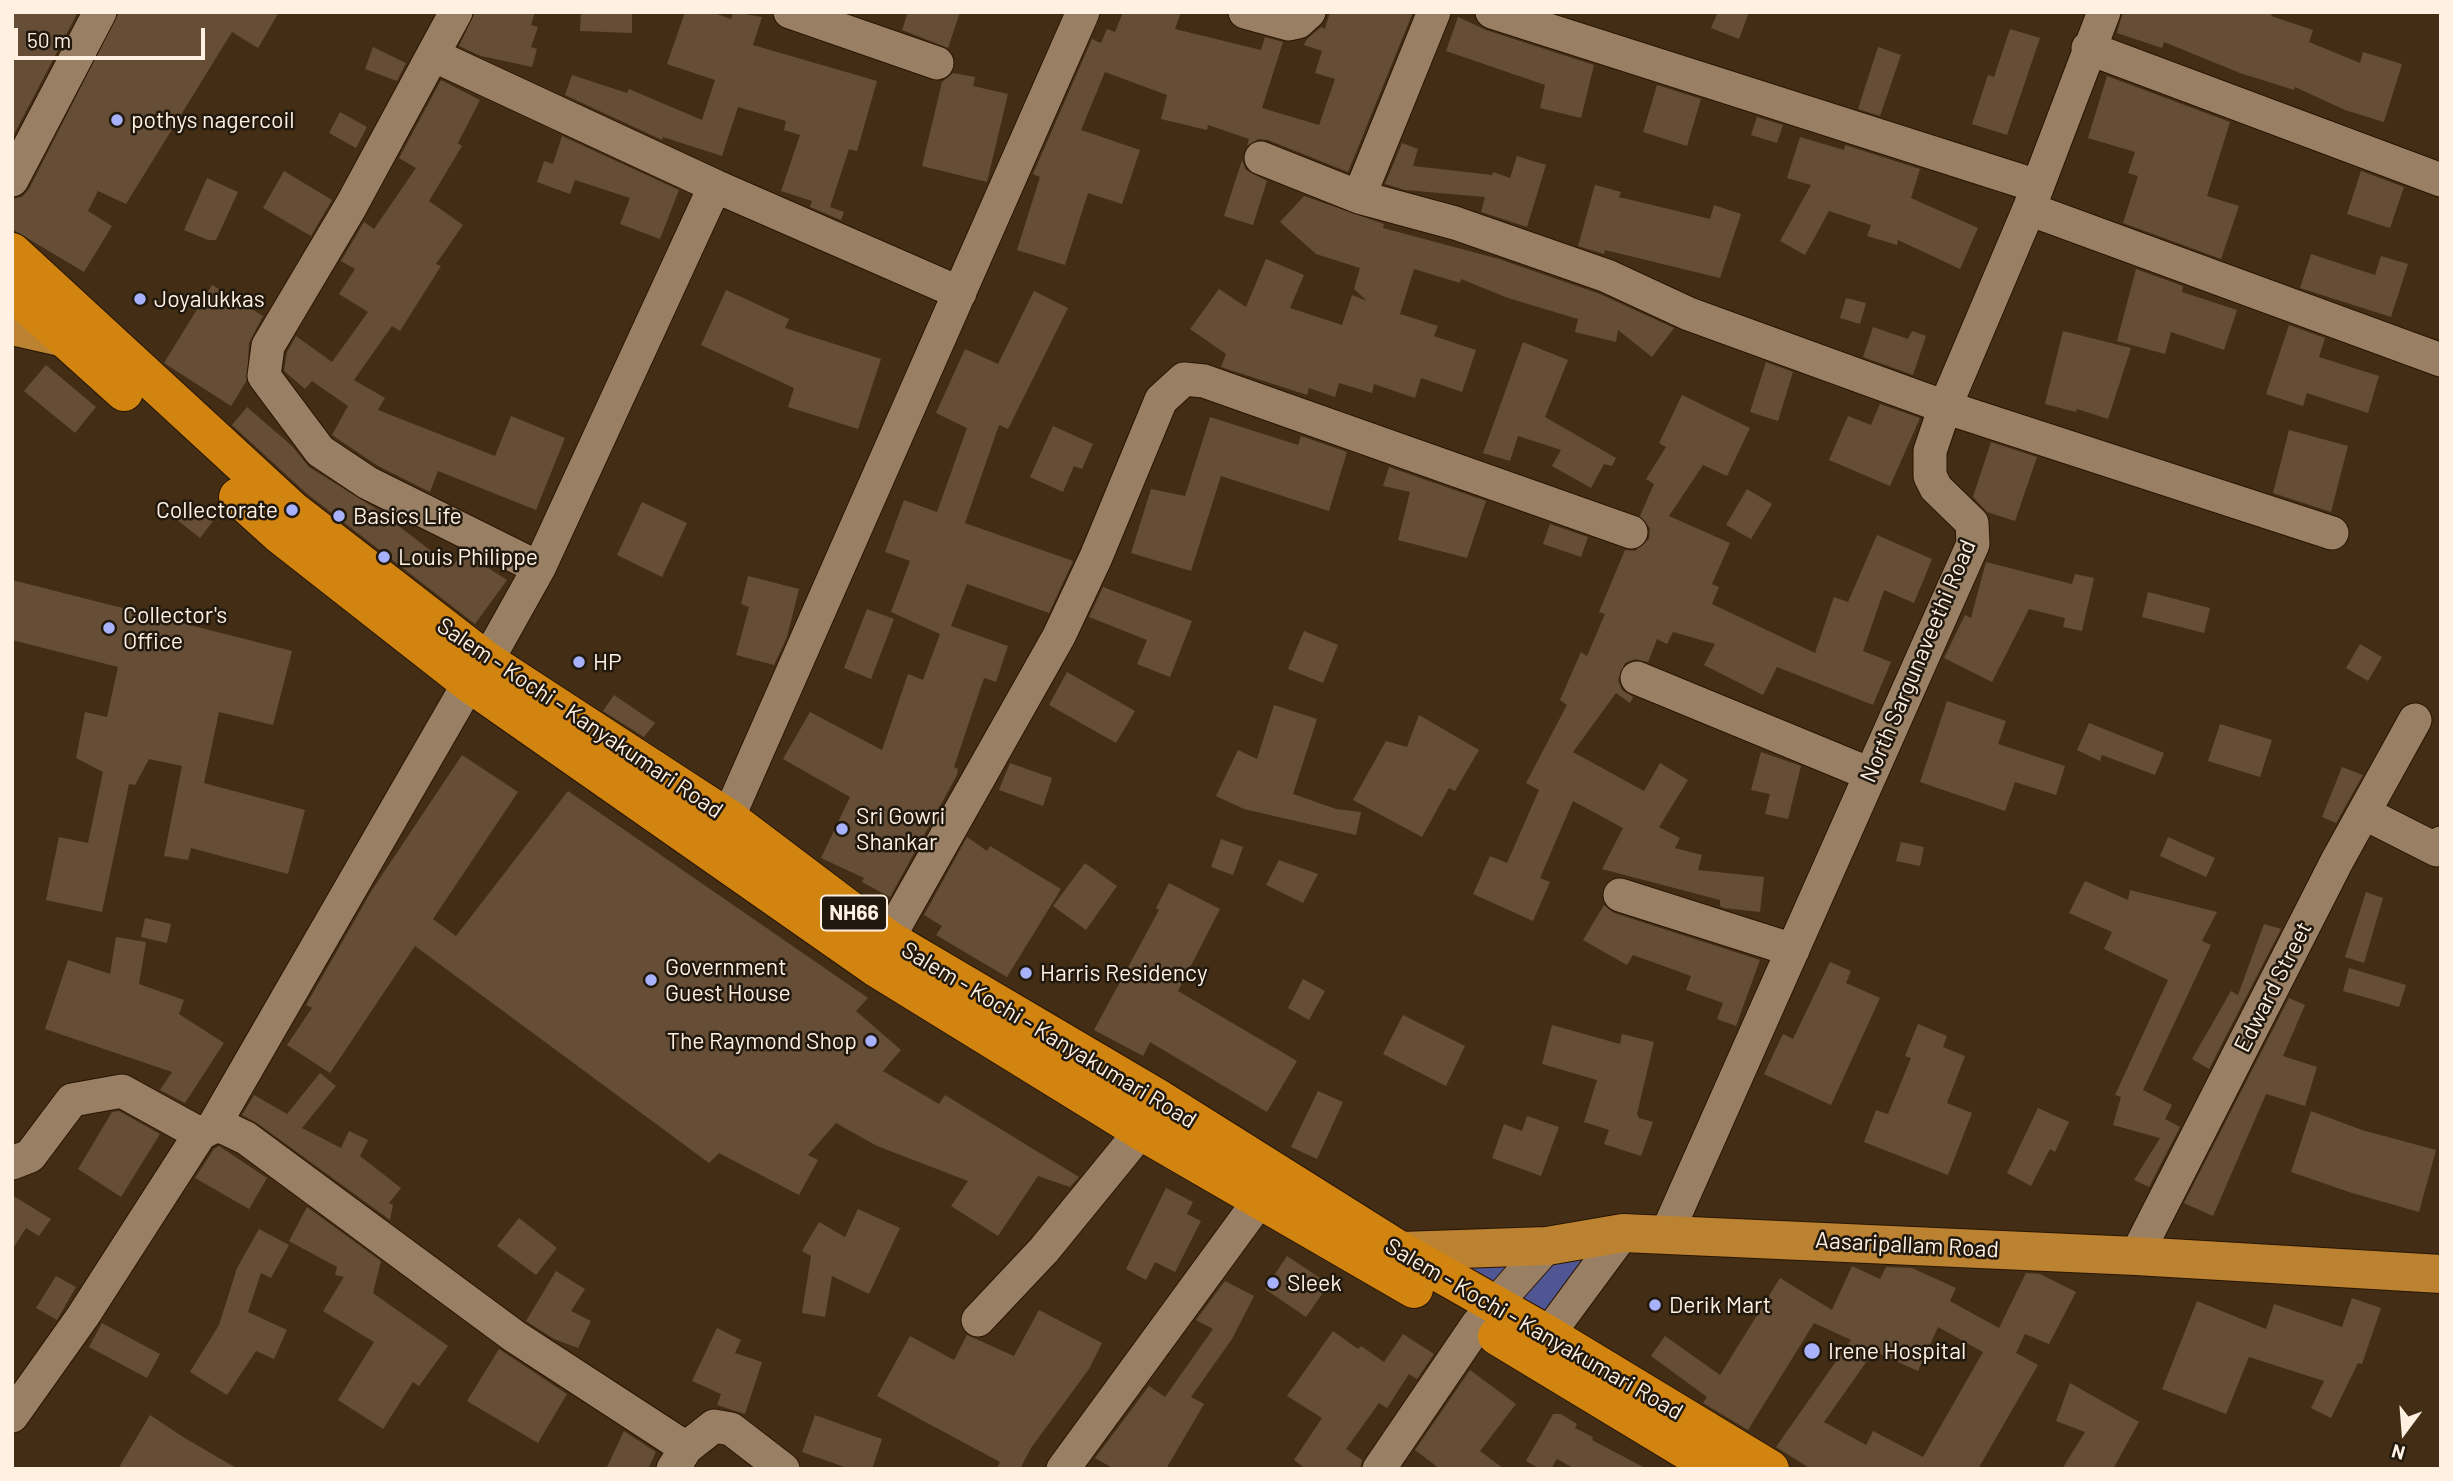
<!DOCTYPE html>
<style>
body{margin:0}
#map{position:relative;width:2453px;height:1481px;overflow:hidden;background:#432e15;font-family:Barlow,sans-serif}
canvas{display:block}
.frame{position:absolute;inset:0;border:14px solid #fff0e2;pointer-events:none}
.north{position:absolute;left:2369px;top:1397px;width:70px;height:70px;-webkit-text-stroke:5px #22190e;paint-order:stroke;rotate:196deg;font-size:19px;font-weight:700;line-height:28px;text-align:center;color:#fff0e2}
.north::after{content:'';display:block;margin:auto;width:24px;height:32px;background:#fff0e2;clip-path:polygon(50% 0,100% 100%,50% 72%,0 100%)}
.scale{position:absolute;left:14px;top:28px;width:191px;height:32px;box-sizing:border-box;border:4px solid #fff0e2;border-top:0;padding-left:9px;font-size:21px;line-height:24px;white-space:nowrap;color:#fff0e2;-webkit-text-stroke:5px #22190e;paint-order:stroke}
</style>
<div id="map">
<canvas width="2453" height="1481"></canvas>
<div class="frame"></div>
<div class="north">N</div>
<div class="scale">50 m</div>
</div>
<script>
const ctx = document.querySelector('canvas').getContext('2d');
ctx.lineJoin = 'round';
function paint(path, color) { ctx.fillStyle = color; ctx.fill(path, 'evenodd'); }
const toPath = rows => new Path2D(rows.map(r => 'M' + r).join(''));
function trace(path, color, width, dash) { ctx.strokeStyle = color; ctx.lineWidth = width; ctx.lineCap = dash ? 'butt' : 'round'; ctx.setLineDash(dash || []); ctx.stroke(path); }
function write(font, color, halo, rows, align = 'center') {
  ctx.font = font + ' Barlow,sans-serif'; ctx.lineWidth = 5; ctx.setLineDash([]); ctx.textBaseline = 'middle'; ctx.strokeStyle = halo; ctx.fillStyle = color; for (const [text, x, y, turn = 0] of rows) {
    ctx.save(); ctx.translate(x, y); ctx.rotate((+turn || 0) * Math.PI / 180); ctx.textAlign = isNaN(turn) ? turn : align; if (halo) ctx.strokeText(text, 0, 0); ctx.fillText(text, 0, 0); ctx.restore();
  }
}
paint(toPath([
 [1605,1246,1543,1324,1417,1255]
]), '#505694');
paint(toPath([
 [12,12,78,12,12,138],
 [119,12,279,12,258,48,232,32,126,204,98,191,88,211,112,226,84,272,12,229,12,199,22,197,29,189],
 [475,12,535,12,531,25,538,27,531,47,537,49,532,67,481,56,459,46],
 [581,12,632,12,632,33,580,31],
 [685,12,711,12,731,19,733,12,762,17,753,45,877,81,857,151,849,149,830,207,844,212,841,220,810,207,812,201,781,191,800,135,784,130,786,121,738,107,722,156,663,137,662,140,565,95,572,75,627,93,629,89,702,120,715,80,667,64],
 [908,12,960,12,948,48,902,30],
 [1123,12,1181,12,1175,29,1261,50,1265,37,1283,42,1262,108,1319,125,1335,79,1315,73,1322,51,1304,45,1307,39,1321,27,1325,29,1330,12,1413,12,1348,172,1268,140,1258,139,1247,146,1249,139,1208,125,1207,130,1161,119,1167,95,1105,72,1081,130,1140,150,1122,204,1088,193,1065,265,1017,250,1040,177,1033,174,1092,39,1101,43,1107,29,1115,32],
 [1718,12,1749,12,1739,39,1711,28],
 [2123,12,2273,12,2271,16,2313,30,2309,42,2360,63,2363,52,2402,64,2384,122,2345,110,2295,87,2294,90,2240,73,2164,42,2162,48,2117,33],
 [1458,17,1486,30,1594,65,1581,118,1540,108,1545,85,1446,51],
 [2010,29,2040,38,2007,135,1972,124,1988,75,1994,77],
 [373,47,406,63,397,81,365,69],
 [1878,47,1901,55,1880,116,1858,109],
 [953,73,975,77,973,86,1008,94,987,182,922,166,942,82],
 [2107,76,2230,122,2207,196,2239,206,2221,259,2123,223,2138,176,2128,173,2135,152,2088,138],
 [441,80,480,100,458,143,462,146,429,201,463,225,436,264,441,266,400,331,392,326,354,380,385,398,378,410,495,456,511,416,565,438,536,510,438,471,430,492,378,466,332,435,348,406,312,381,305,389,284,371,287,352,296,336,332,362,368,312,339,294,355,269,341,261,364,222,374,229,416,168,399,158],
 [1657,85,1701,99,1687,146,1643,132],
 [340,112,367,127,356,148,329,133],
 [1757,117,1783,125,1777,143,1751,135],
 [562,136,679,190,660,239,620,224,630,198,575,180,570,194,537,182,544,161,553,164],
 [1800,137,1844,150,1845,145,1920,169,1911,198,1978,228,1960,269,1898,240,1897,245,1867,236,1871,225,1829,211,1805,255,1780,241,1811,185,1787,178],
 [1402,143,1418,149,1413,166,1492,175,1493,172,1510,178,1517,156,1546,165,1527,227,1481,212,1485,197,1405,190,1385,184],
 [1242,160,1246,170,1267,181,1253,225,1224,216],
 [284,171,332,200,311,236,263,208],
 [2361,171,2404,187,2390,228,2347,214],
 [207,178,238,192,216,240,208,240,184,230],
 [1595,185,1621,192,1619,197,1710,219,1714,205,1741,214,1720,278,1605,250,1604,254,1578,246],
 [1304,196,1384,224,1383,228,1499,259,1600,294,1674,328,1652,357,1618,330,1616,342,1575,332,1578,319,1508,298,1461,279,1460,283,1414,269,1400,314,1438,326,1434,336,1476,350,1462,392,1421,378,1415,398,1374,384,1372,393,1339,383,1335,397,1309,388,1307,395,1221,367,1226,354,1190,329,1219,289,1246,307,1266,259,1304,275,1290,308,1342,325,1352,295,1367,301,1354,289,1360,268,1316,254,1280,222],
 [2311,254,2375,275,2381,256,2408,264,2391,317,2300,288],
 [2136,269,2183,286,2182,292,2237,310,2224,350,2171,332,2165,354,2117,341],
 [212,285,263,316,249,343,247,380,231,406,164,363],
 [726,290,789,319,785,328,881,359,858,429,788,407,794,388,701,345],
 [1034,291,1068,308,1008,429,999,425,965,523,1073,561,1049,613,967,584,951,626,1008,646,996,682,984,678,954,767,958,769,957,775,890,897,862,882,864,878,821,858,850,797,783,759,810,712,882,750,908,674,923,680,940,634,891,612,910,561,885,552,904,500,937,512,967,428,936,413,965,349,998,364],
 [1846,298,1866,303,1860,324,1840,318],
 [2289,325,2325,338,2319,357,2379,376,2368,413,2307,393,2303,406,2266,394],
 [1873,327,1908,339,1912,331,1926,336,1913,375,1863,357],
 [2063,331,2131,348,2108,419,2077,409,2076,412,2045,404],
 [1523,342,1568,360,1545,417,1616,458,1612,466,1604,464,1591,488,1552,466,1561,450,1518,436,1510,461,1483,453],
 [1766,362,1793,372,1778,421,1750,412],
 [46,365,96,407,75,433,24,391],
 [1682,395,1750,428,1727,476,1703,465,1669,516,1730,543,1712,584,1719,587,1712,604,1815,653,1834,597,1848,602,1877,535,1932,559,1914,603,1884,590,1863,651,1891,662,1873,705,1777,667,1763,695,1704,665,1715,644,1673,632,1667,644,1657,639,1648,662,1635,659,1625,663,1618,680,1622,690,1633,697,1630,703,1616,693,1573,752,1644,791,1660,763,1688,780,1659,827,1680,838,1675,848,1702,855,1698,870,1764,877,1760,912,1724,908,1720,906,1720,900,1602,869,1623,828,1573,801,1540,878,1550,882,1533,921,1473,894,1490,856,1507,863,1539,790,1526,783,1567,705,1560,700,1581,652,1587,656,1605,614,1599,612,1625,550,1635,551,1649,539,1650,528,1640,516,1654,484,1646,479,1666,447,1659,443],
 [1880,404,1920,418,1890,486,1829,460,1848,416,1871,425],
 [247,407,292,446,309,467,378,510,452,567,463,552,507,580,475,624,306,493,232,425],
 [1210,417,1298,445,1301,436,1347,452,1329,511,1221,476,1191,571,1131,553,1151,489,1185,496],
 [1053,426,1093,444,1082,469,1074,466,1063,492,1030,477],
 [2289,430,2348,446,2331,512,2273,493],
 [1991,442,2037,457,2015,521,1987,512,1973,497],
 [1389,467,1486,501,1467,558,1398,540,1410,492,1383,486],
 [1747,489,1772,504,1751,539,1726,525],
 [642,502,687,523,662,577,617,555],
 [191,503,213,521,200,538,177,520],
 [1550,524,1588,537,1581,557,1543,544],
 [1986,562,2072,584,2075,574,2094,578,2082,631,2063,627,2065,618,2029,609,1992,682,1944,658,1965,615,1971,618],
 [748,576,799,589,787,637,774,665,736,655,749,607,741,604],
 [12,580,292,651,273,725,219,712,204,783,305,810,288,874,191,848,188,860,164,856,182,766,149,759,135,785,129,784,102,912,46,900,59,837,88,843,103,772,76,758,85,712,107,717,118,667,12,640],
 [1103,587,1192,621,1170,677,1137,664,1147,640,1089,617],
 [2148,592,2210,608,2204,633,2142,617],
 [867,609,894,619,871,679,844,668],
 [1304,631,1338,645,1323,683,1288,669],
 [2360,644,2382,657,2368,681,2346,668],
 [1067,672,1135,711,1116,743,1049,705],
 [614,695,655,723,644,737,603,711],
 [1947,701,2006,721,1998,744,2065,766,2056,795,2015,782,2005,811,1920,782],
 [1274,705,1317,719,1293,794,1336,809,1361,812,1356,835,1244,809,1216,796,1238,750,1257,759],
 [1419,715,1479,750,1455,791,1449,788,1422,837,1353,800,1386,741,1407,747],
 [2089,723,2164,753,2155,775,2102,755,2100,761,2077,750],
 [2220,724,2272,740,2260,777,2208,761],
 [1761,752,1801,766,1788,819,1765,814,1770,794,1751,790],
 [462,755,518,792,433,919,456,936,568,791,868,998,856,1011,901,1050,883,1071,939,1104,945,1095,1079,1177,1070,1187,1038,1176,998,1236,951,1206,968,1181,877,1146,836,1123,808,1155,818,1160,799,1195,719,1153,709,1163,415,946,330,1073,287,1045,312,1008,306,1005,372,890],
 [1010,763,1052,778,1043,806,999,790],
 [2342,767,2363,775,2336,823,2322,817],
 [967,837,987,851,990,846,1061,889,1007,977,936,935,942,926,924,915],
 [2168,837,2215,858,2206,877,2160,856],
 [1221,839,1243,847,1233,875,1211,867],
 [1901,842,1924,847,1920,866,1896,861],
 [1279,860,1318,874,1303,903,1266,885],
 [1085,863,1117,886,1086,930,1053,906],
 [2085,881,2128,900,2130,890,2217,912,2202,941,2211,945,2143,1090,2172,1105,2165,1119,2180,1127,2149,1187,2134,1180,2160,1138,2113,1125,2121,1097,2115,1095,2168,980,2104,949,2112,932,2069,913],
 [1169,883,1220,909,1178,991,1297,1061,1267,1112,1150,1042,1143,1056,1094,1030,1159,910,1156,908],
 [2366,892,2383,898,2364,963,2345,957],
 [1604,905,1614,913,1760,960,1736,1026,1717,1019,1723,1003,1686,990,1691,976,1633,955,1627,965,1583,940],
 [145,918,171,924,167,943,141,937],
 [2264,924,2281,929,2209,1069,2192,1059,2231,991,2238,995],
 [116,937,146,942,139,984,184,1000,179,1014,224,1043,185,1103,160,1090,172,1072,45,1029,68,960,110,974],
 [1830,962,1851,971,1846,983,1880,998,1831,1105,1764,1074,1783,1034,1793,1039],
 [2349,968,2406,985,2399,1007,2343,991],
 [1303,979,1325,991,1309,1020,1288,1008],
 [2289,998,2305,1005,2283,1056,2317,1067,2305,1106,2266,1094,2213,1216,2184,1203],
 [1403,1015,1465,1046,1446,1086,1383,1054],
 [1918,1024,1947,1036,1943,1047,1965,1056,1947,1103,1972,1113,1948,1175,1864,1142,1876,1110,1888,1114,1911,1058,1905,1056],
 [1552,1025,1620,1044,1622,1034,1654,1042,1637,1114,1639,1118,1653,1122,1641,1156,1604,1144,1609,1130,1584,1122,1597,1080,1542,1064],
 [320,1073,336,1086,302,1128,341,1148,349,1131,368,1140,360,1156,401,1188,389,1203,393,1205,390,1220,257,1123,242,1115,254,1095,287,1114],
 [1318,1091,1343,1102,1317,1159,1291,1147],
 [2038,1108,2069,1122,2055,1152,2050,1149,2031,1186,2007,1173],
 [119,1111,160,1134,121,1197,78,1169,112,1112],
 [2311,1111,2362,1130,2436,1150,2419,1212,2352,1193,2291,1172],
 [1527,1116,1559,1127,1541,1176,1492,1158,1504,1124,1522,1131],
 [219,1146,267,1178,249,1209,195,1178,214,1149],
 [1166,1188,1193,1202,1187,1214,1201,1221,1175,1272,1155,1262,1146,1280,1126,1269],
 [12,1195,51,1219,39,1236,26,1228,12,1250],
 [307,1207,381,1261,373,1293,448,1346,419,1386,413,1382,383,1429,338,1400,374,1342,323,1311,344,1277,335,1275,337,1267,289,1241],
 [858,1209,900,1228,869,1294,832,1276,825,1317,802,1313,811,1256,802,1251,819,1222,845,1237],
 [519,1218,557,1248,536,1275,497,1246],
 [259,1229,289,1245,271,1278,261,1273,248,1312,287,1330,274,1359,256,1351,227,1395,190,1372,219,1325,237,1268],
 [1287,1256,1329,1284,1306,1317,1265,1289],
 [1852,1266,1880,1279,1886,1267,1912,1268,1956,1288,1950,1301,1999,1328,2026,1273,2040,1274,2076,1292,2049,1344,2025,1334,2016,1353,2038,1365,1978,1469,1811,1469,1776,1447,1851,1340,1814,1323,1748,1430,1703,1403,1707,1397,1651,1356,1665,1336,1720,1375,1780,1278,1832,1310],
 [1938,1327,1983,1352,1923,1457,1873,1431,1866,1445,1824,1422,1874,1351,1918,1371],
 [556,1271,585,1289,571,1311,591,1321,578,1348,554,1339,526,1321],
 [56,1276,76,1287,57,1320,36,1308],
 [1225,1281,1254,1296,1232,1339,1191,1397,1204,1404,1166,1469,1114,1469,1095,1458,1149,1386,1165,1397,1213,1329,1196,1320],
 [2352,1298,2381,1308,2362,1364,2358,1363,2331,1418,2311,1408,2324,1381,2249,1357,2226,1414,2162,1389,2197,1301,2266,1329,2274,1304,2342,1327],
 [1039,1310,1102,1343,1089,1369,1031,1448,1020,1469,997,1469,1000,1462,877,1396,910,1336,954,1360,967,1335,1014,1356],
 [102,1323,160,1354,147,1378,89,1347],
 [717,1328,741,1340,735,1353,762,1362,745,1414,717,1405,721,1394,692,1381],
 [1333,1331,1358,1349,1361,1346,1384,1362,1403,1334,1434,1354,1417,1379,1409,1374,1387,1408,1379,1403,1346,1449,1362,1460,1360,1469,1306,1469,1294,1460,1322,1418,1287,1396],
 [499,1349,567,1394,538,1443,467,1401],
 [1470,1370,1516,1404,1480,1451,1504,1469,1440,1469,1415,1450],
 [2070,1383,2139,1422,2113,1469,2062,1469,2085,1432,2056,1421],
 [1553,1414,1561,1414,1577,1424,1575,1428,1593,1437,1592,1440,1647,1469,1575,1469,1557,1459,1551,1469,1540,1469,1526,1461],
 [150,1415,183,1437,238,1469,118,1469],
 [815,1415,882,1439,872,1469,850,1469,802,1452],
 [624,1431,656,1452,648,1469,606,1469]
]), '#654e35');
const minor = toPath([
 [456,12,351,206,268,346,264,376,320,451,368,483,539,568,487,661],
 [790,12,937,63],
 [1245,12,1289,24,1298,22,1309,12],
 [1492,12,2037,186],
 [2088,48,2441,180],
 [433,55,715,186,960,293],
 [1261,158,1359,197,1455,223,1607,276,1689,314,1945,407,2332,533],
 [12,180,100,12],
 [1359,197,1434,12],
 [2029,209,2441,360],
 [539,568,715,186],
 [1637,678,1870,774],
 [2364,813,2437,850,2441,843],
 [728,818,1083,12],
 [1620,895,1793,950],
 [888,939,1059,636,1096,557,1161,400,1184,379,1204,381,1631,532],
 [213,1127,469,683],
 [12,1163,30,1156,72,1100,122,1091,200,1134],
 [1666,1235,1973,544,1972,523,1936,488,1930,476,1930,451,1945,407,2029,209,2104,12],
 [2136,1256,2337,861,2415,720],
 [978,1320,1044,1250,1141,1131],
 [1533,1355,1623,1233],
 [12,1416,83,1316,200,1134,213,1127,223,1127,246,1138,514,1336,686,1448],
 [673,1469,686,1448,714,1426,731,1429,783,1469],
 [1063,1469,1259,1201],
 [1379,1469,1477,1325,1547,1246]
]);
const major = toPath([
 [12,326,65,338],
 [1392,1265,1401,1251,1547,1246,1623,1233,2136,1256,2441,1274]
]);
const highway = toPath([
 [12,252,292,510,487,661,728,818,888,939,1156,1097,1401,1251,1547,1334,1770,1469],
 [12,291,124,392],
 [238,497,279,534,469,683,875,967,1141,1131,1414,1289],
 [1497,1336,1717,1469]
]);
trace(minor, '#291500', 35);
trace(major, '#291500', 40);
trace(highway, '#291500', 40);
trace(minor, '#998065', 33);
trace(major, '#bb8232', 38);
trace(highway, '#d18410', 38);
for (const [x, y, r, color] of [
 [117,120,7,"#a7b1fc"],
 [140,299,7,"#a7b1fc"],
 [292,510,7,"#a7b1fc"],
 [339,516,7,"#a7b1fc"],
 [384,557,7,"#a7b1fc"],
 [109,628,7,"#a7b1fc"],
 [579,662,7,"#a7b1fc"],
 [842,829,7,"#a7b1fc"],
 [1026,973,7,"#a7b1fc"],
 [651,980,7,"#a7b1fc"],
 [871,1041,7,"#a7b1fc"],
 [1273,1283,7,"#a7b1fc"],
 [1655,1305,7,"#a7b1fc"],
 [1812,1351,9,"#a7b1fc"]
]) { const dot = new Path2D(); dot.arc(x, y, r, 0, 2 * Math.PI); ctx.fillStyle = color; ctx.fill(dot); trace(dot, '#22190e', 2.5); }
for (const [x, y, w] of [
 [854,913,66]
]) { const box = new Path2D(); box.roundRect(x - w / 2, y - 17.5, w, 35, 5); ctx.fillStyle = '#22190e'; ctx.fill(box); trace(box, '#fff0e2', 2); }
write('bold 21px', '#fff0e2', null, [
 ["NH66",854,913]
]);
write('23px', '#fff0e2', '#22190e', [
 ["pothys nagercoil",131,120],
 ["Joyalukkas",154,299],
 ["Collectorate",278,510,"right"],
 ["Basics Life",353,516],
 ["Louis Philippe",398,557],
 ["Collector's",123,615],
 ["Office",123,641],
 ["HP",593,662],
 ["Sri Gowri",856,816],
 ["Shankar",856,842],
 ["Government",665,967],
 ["Guest House",665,993],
 ["Harris Residency",1040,973],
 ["The Raymond Shop",857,1041,"right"],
 ["Sleek",1287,1283],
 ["Derik Mart",1669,1305],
 ["Irene Hospital",1828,1351]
], 'left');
write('23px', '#fff0e2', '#22190e', [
 ["North Sargunaveethi Road",1918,661,-67],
 ["Salem - Kochi - Kanyakumari Road",580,718,34],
 ["Edward Street",2273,987,-63],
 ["Salem - Kochi - Kanyakumari Road",1049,1035,31],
 ["Aasaripallam Road",1907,1245,3],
 ["Salem - Kochi - Kanyakumari Road",1534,1329,30]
]);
</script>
